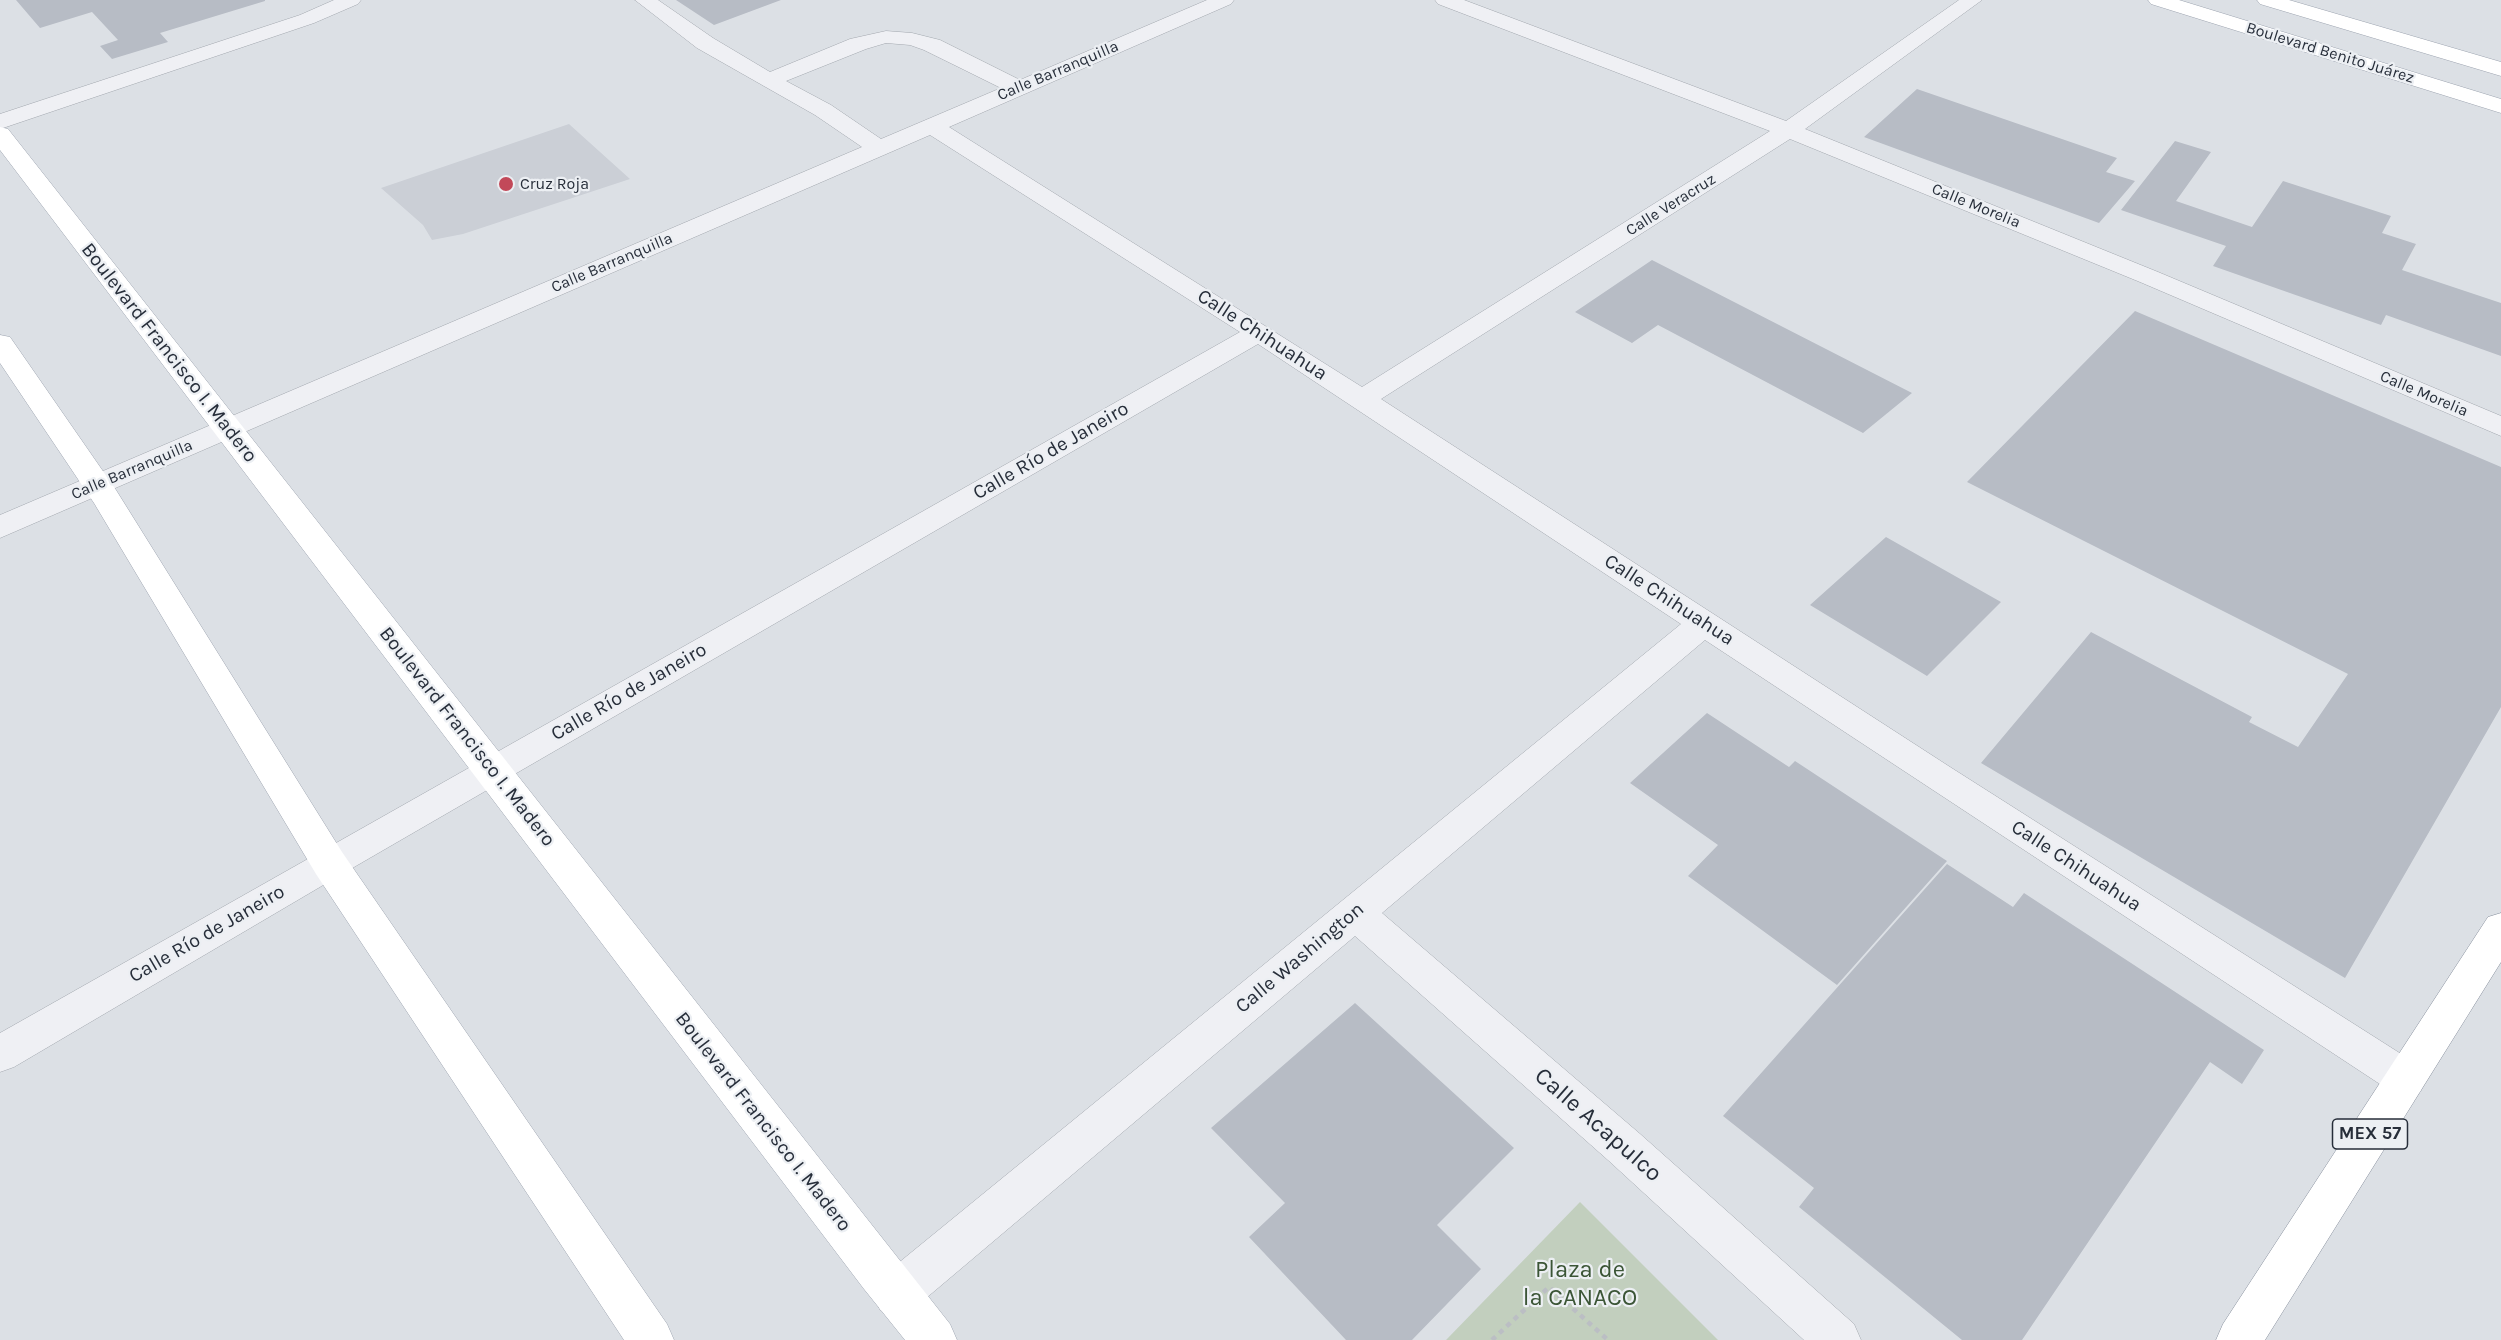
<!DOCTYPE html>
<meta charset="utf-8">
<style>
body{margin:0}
canvas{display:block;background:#dce0e5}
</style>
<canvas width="2501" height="1340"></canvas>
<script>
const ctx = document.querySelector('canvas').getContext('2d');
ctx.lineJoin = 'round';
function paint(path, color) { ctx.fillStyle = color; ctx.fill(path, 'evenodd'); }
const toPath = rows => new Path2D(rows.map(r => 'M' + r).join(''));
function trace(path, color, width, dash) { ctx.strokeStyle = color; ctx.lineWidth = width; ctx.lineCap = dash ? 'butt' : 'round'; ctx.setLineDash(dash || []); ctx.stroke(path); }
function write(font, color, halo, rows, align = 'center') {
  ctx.font = font + ' Karla,sans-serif'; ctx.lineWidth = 4.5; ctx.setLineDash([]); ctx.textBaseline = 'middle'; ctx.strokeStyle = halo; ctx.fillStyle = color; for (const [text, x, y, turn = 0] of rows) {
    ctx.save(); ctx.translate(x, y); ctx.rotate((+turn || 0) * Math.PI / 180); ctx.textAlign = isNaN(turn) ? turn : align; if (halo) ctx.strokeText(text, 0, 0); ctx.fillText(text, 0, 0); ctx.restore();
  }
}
paint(toPath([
 [569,124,630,179,463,234,432,240,423,225,381,188]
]), '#cbcfd6');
paint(toPath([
 [1580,1202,1718,1340,1446,1340]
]), '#c2cfbe');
paint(toPath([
 [16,0,265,0,265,1,160,33,168,42,112,59,100,46,118,40,92,12,40,28],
 [676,0,781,0,714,25],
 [1917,89,2117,158,2106,172,2135,181,2099,223,1864,137],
 [2175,141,2211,152,2176,201,2252,227,2283,181,2391,216,2382,233,2416,244,2402,270,2501,303,2501,356,2386,315,2381,325,2213,266,2226,246,2121,210],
 [1652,260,1912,393,1863,433,1658,325,1632,343,1575,312],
 [2135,311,2501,467,2501,707,2345,978,1981,763,2091,632,2252,717,2249,722,2298,747,2348,674,1967,482],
 [1886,537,2001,602,1927,676,1810,605],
 [1707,713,1789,767,1795,761,1947,861,1837,985,1688,876,1718,845,1630,783],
 [1947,864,2013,907,2024,893,2264,1050,2242,1084,2210,1062,2022,1340,1962,1340,1799,1207,1814,1188,1723,1116],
 [1355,1003,1514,1148,1437,1225,1481,1269,1412,1340,1346,1340,1249,1237,1285,1203,1211,1128]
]), '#b7bcc5');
const minor = toPath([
 [334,0,361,0,358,4,314,23,0,129,0,114,300,15,334,0],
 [635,0,658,0,713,38,770,72,850,39,886,31,912,33,940,40,1020,80,1207,0,1234,0,1231,4,949,127,1362,387,1770,131,1438,4,1435,0,1464,0,1786,121,1959,0,1982,0,1805,129,2158,272,2501,416,2501,436,2140,282,1790,139,1381,399,1950,767,2420,1066,2426,1079,2420,1092,2406,1098,2392,1092,1705,640,1382,913,1639,1133,1854,1324,1861,1340,1804,1340,1609,1161,1355,936,912,1310,896,1316,880,1310,874,1294,880,1278,1681,624,1258,344,342,874,14,1067,0,1072,0,1033,1240,332,930,135,0,538,0,515,862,147,815,115,697,48,635,0],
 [886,43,910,45,924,50,1001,88,881,139,831,105,786,81,866,49,886,43]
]);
const major = toPath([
 [2148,0,2179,0,2501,99,2501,113,2151,4,2148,0],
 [2257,0,2289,0,2501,62,2501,76,2260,4,2257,0],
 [0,127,8,129,950,1324,957,1340,905,1340,864,1289,0,150,0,127],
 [0,335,10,337,116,490,342,852,667,1324,674,1340,624,1340,316,874,94,503,0,363,0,335]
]);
const highway = toPath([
 [2501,913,2501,962,2265,1340,2216,1340,2223,1324,2488,917,2501,913]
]);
trace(minor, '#a2a7ae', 1);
trace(major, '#9da4b0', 1);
trace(highway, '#858d9b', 1);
trace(toPath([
 [1492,1340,1549,1287,1608,1340]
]), '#bbbec4', 4.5, [5, 5]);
paint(minor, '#eff0f4');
paint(major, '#fff');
paint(highway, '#fff');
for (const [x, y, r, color] of [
 [506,184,8,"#c24959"]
]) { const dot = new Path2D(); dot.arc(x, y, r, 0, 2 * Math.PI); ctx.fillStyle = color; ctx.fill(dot); trace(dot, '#eceff3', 2); }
write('16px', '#272e3a', '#eceff3', [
 ["Boulevard Benito Juárez",2330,53,17],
 ["Calle Barranquilla",1058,71,-23],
 ["Calle Veracruz",1671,205,-32],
 ["Calle Morelia",1976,206,22],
 ["Calle Barranquilla",612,263,-23],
 ["Calle Morelia",2424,394,23],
 ["Calle Barranquilla",132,470,-23]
]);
write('16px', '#272e3a', '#eceff3', [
 ["Cruz Roja",520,184]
], 'left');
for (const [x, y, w] of [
 [2370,1134,75]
]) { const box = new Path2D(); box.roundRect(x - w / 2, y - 15, w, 30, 4.5); ctx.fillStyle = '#eceff3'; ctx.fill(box); trace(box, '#272e3a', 1.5); }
write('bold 18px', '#272e3a', null, [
 ["MEX 57",2370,1134]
]);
write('20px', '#272e3a', '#eceff3', [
 ["Calle Chihuahua",1262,335,33],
 ["Boulevard Francisco I. Madero",169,353,52],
 ["Calle Río de Janeiro",1051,451,-30],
 ["Calle Chihuahua",1669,600,33],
 ["Calle Río de Janeiro",629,692,-30],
 ["Boulevard Francisco I. Madero",467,737,52],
 ["Calle Chihuahua",2076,866,33],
 ["Calle Río de Janeiro",207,934,-30],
 ["Calle Washington",1300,958,-40],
 ["Boulevard Francisco I. Madero",763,1122,52]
]);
write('24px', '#272e3a', '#eceff3', [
 ["Calle Acapulco",1598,1125,41]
]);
write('24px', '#3b5536', '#eceff3', [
 ["Plaza de",1580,1270],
 ["la CANACO",1580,1298]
]);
</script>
